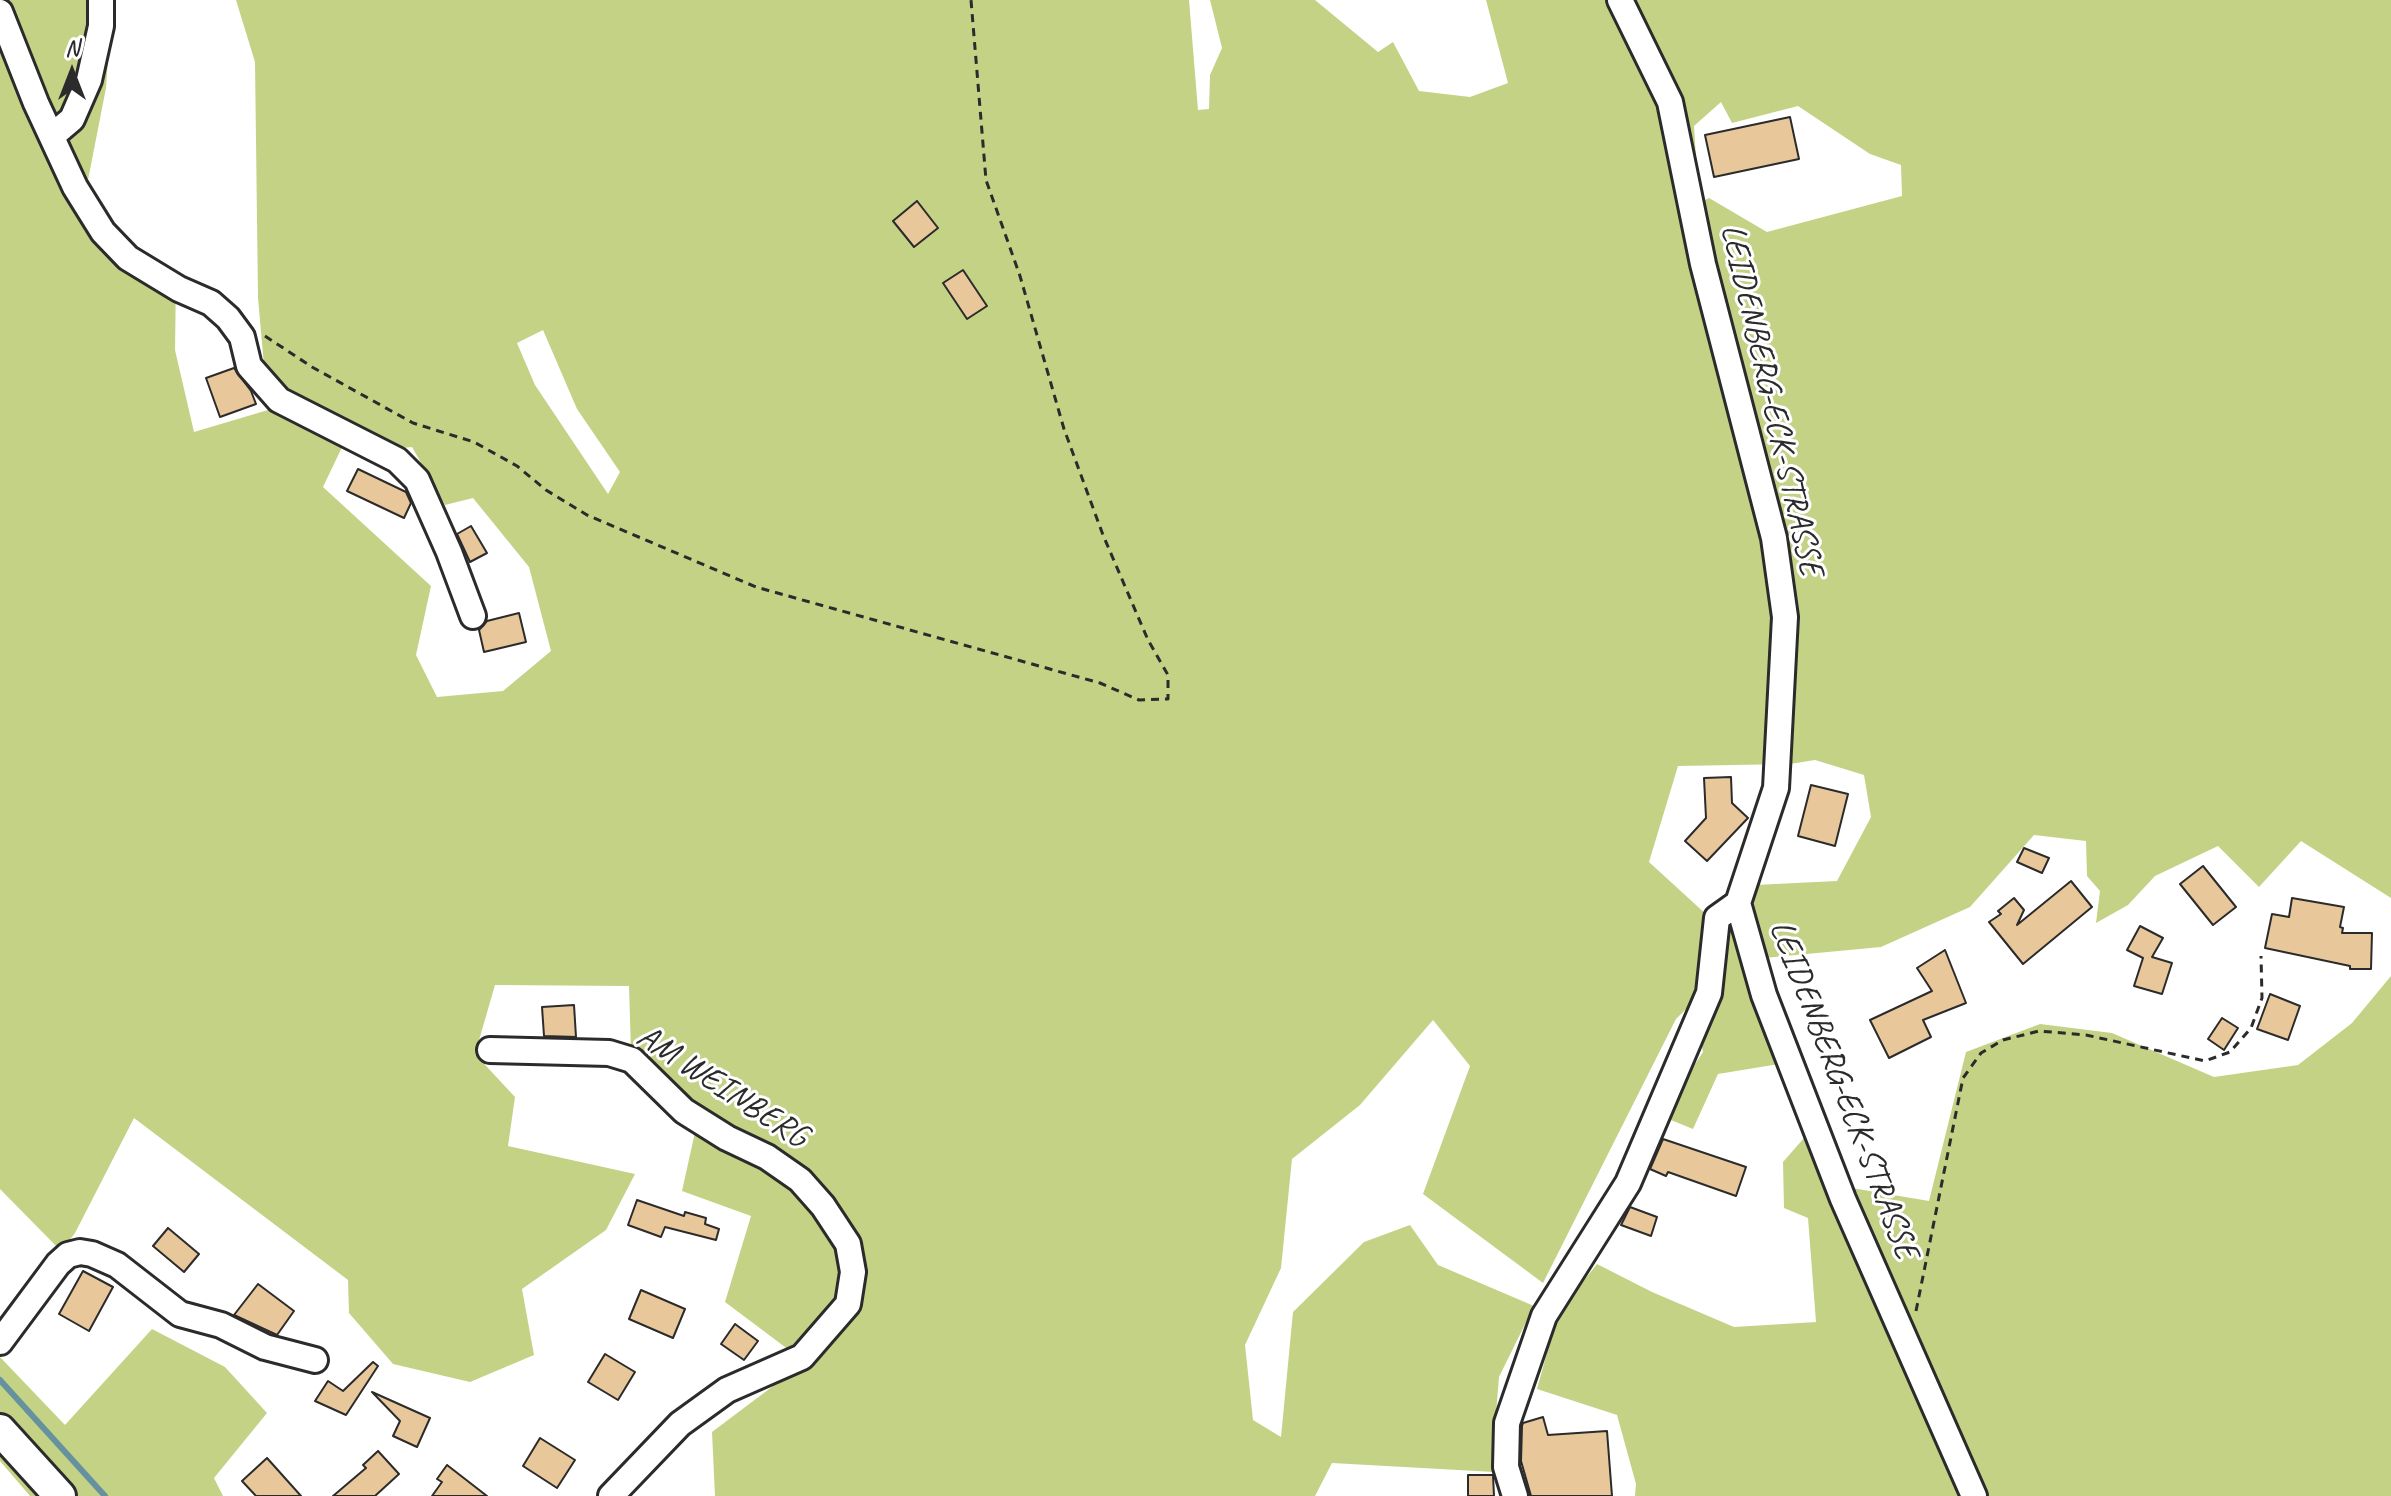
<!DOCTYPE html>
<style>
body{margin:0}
#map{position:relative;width:2391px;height:1496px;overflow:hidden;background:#fff;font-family:Caveat,sans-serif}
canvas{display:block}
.north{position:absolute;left:32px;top:32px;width:80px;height:80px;-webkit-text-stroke:6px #fff;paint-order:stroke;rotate:0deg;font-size:22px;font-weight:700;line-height:32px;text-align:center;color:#2b2b2b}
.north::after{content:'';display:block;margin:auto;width:28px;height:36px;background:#2b2b2b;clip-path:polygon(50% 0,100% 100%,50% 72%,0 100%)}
</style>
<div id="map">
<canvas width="2391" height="1496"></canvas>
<div class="north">N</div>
</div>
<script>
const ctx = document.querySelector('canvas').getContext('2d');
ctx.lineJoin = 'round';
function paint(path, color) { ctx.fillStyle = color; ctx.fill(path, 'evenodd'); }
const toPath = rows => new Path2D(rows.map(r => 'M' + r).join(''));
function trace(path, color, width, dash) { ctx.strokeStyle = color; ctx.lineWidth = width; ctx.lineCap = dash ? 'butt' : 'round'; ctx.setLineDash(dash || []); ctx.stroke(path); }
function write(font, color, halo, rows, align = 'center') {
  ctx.font = font + ' Caveat,sans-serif'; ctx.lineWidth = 6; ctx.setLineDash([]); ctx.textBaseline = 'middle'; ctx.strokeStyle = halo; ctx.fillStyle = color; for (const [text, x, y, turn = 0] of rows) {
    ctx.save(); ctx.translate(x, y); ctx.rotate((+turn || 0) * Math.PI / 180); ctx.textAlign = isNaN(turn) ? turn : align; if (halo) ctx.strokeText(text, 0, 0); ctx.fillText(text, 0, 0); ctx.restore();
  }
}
paint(toPath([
 [0,0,112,0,106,88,88,180,101,217,133,255,176,276,175,350,194,432,268,410,258,298,255,62,236,0,1189,0,1198,110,1209,109,1210,75,1222,48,1210,0,1315,0,1378,52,1393,42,1419,91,1470,97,1508,83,1486,0,2391,0,2391,898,2301,841,2259,887,2218,846,2155,876,2128,905,2096,923,2100,891,2087,876,2086,841,2034,835,1970,907,1881,947,1743,960,1757,1012,1785,1063,1718,1074,1693,1129,1661,1116,1703,1052,1693,1002,1676,1019,1543,1283,1423,1194,1470,1066,1433,1020,1360,1105,1292,1159,1281,1268,1245,1345,1253,1420,1281,1437,1293,1312,1364,1242,1410,1225,1438,1265,1534,1306,1499,1377,1494,1438,1494,1472,1332,1463,1315,1496,715,1496,712,1432,805,1362,725,1302,751,1216,682,1191,699,1114,631,1052,629,986,495,985,475,1054,515,1097,508,1146,635,1174,606,1230,522,1289,534,1355,470,1382,393,1364,349,1313,348,1280,134,1118,75,1233,61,1251,0,1189],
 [1721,102,1732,123,1798,106,1870,154,1901,165,1902,196,1767,232,1709,198,1695,205,1686,164,1696,158,1694,126],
 [543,330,577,409,620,472,608,494,535,385,517,343],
 [344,443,367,452,412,447,445,505,473,498,529,567,551,651,503,691,437,697,416,655,431,586,323,487],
 [1815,760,1864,775,1871,817,1837,881,1755,885,1708,916,1649,862,1678,766,1790,764],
 [2391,976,2391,1496,1635,1496,1636,1484,1617,1415,1537,1389,1558,1313,1597,1264,1652,1292,1734,1327,1816,1322,1808,1218,1784,1208,1783,1162,1811,1130,1834,1185,1929,1201,1966,1052,2040,1024,2112,1033,2214,1077,2298,1065,2352,1023],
 [152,1329,225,1367,267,1413,214,1478,223,1496,30,1496,0,1461,0,1357,65,1425]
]), '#c4d286');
trace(toPath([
 [0,1380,105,1496]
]), '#65929e', 6);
const building = toPath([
 [1790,117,1799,159,1714,177,1705,135,1790,117],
 [917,201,938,228,914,247,893,221,917,201],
 [963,270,987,306,967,319,943,283,963,270],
 [234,368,251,391,256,404,220,417,206,378,234,368],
 [358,469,406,492,411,503,404,518,347,491,358,469],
 [471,526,487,553,470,562,457,534,471,526],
 [519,613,526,642,484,652,479,630,487,621,519,613],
 [1731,777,1732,803,1748,818,1707,861,1685,841,1706,818,1704,778,1731,777],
 [1811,785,1848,794,1835,846,1798,836,1811,785],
 [2024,848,2049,858,2042,873,2017,862,2024,848],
 [2203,866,2236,907,2213,925,2180,884,2203,866],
 [2071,881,2092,907,2023,964,1989,922,2001,914,1998,911,2014,898,2024,910,2017,925,2071,881],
 [2292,898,2344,907,2340,927,2343,928,2342,933,2372,933,2371,969,2350,969,2350,966,2265,948,2272,914,2289,917,2292,898],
 [2140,926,2163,938,2152,957,2172,963,2162,994,2134,986,2143,958,2127,950,2140,926],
 [1945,950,1966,1003,1923,1020,1931,1037,1889,1058,1870,1020,1932,991,1917,968,1945,950],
 [2270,994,2300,1006,2288,1040,2257,1029,2270,994],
 [574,1005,576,1037,544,1036,542,1007,574,1005],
 [2222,1018,2238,1028,2224,1050,2208,1039,2222,1018],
 [1663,1139,1746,1167,1736,1196,1668,1172,1666,1176,1650,1169,1663,1139],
 [637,1200,684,1216,685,1212,706,1218,705,1224,719,1229,716,1240,665,1227,661,1237,628,1225,637,1200],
 [1630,1207,1657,1217,1651,1236,1621,1225,1630,1207],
 [168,1228,199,1254,184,1272,153,1246,168,1228],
 [83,1271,113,1287,89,1331,59,1314,83,1271],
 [258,1284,294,1311,277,1335,234,1315,258,1284],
 [641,1290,685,1309,673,1338,629,1319,641,1290],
 [735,1324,758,1341,744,1360,721,1344,735,1324],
 [605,1354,635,1372,618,1400,588,1382,605,1354],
 [373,1362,378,1366,346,1415,315,1401,328,1381,343,1391,373,1362],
 [372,1392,430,1418,417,1447,393,1436,400,1421,372,1392],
 [1543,1417,1548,1435,1607,1431,1612,1496,1531,1496,1521,1461,1522,1426,1523,1423,1543,1417],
 [540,1438,575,1460,557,1488,523,1466,540,1438],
 [378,1451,399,1474,375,1496,333,1496,366,1468,363,1465,378,1451],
 [267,1458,301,1496,256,1496,242,1481,267,1458],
 [447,1465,487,1496,432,1496,442,1482,437,1479,447,1465],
 [1468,1475,1493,1475,1494,1496,1468,1496,1468,1475]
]);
paint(building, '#e8c79a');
trace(building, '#2b2b2b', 2);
const minor = toPath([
 [1620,0,1670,102,1703,264,1774,538,1785,617,1776,788,1738,903,1764,995,1843,1199,1974,1496],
 [0,12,36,103,75,187,103,232,128,258,179,289,211,303,228,318,242,337,249,366,279,400,397,460,417,480,449,552,473,616],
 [52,136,72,119,89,80,101,26,101,0],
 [490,1050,609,1053,632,1060,684,1111,727,1138,767,1157,800,1180,823,1206,848,1244,853,1272,848,1304,802,1357,727,1390,680,1424,611,1496],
 [0,1342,58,1264,68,1255,80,1252,92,1254,117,1265,180,1314,221,1325,265,1347,315,1360],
 [1515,1496,1506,1467,1507,1423,1544,1316,1628,1183,1709,993,1717,918,1738,903]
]);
const major = toPath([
 [0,1430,60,1496]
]);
trace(minor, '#2b2b2b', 30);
trace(major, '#2b2b2b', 36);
trace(toPath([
 [265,336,312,367,413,423,474,442,517,466,546,490,587,515,756,587,1100,683,1139,700,1168,699,1168,675,1148,640,1103,535,1064,429,1020,276,986,180,971,0],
 [1916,1311,1963,1078,1981,1053,2003,1040,2039,1031,2086,1035,2205,1061,2230,1052,2251,1028,2262,998,2261,956]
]), '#2b2b2b', 3, [8, 6]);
trace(minor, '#fff', 24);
trace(major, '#fff', 30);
write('34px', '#2b2b2b', '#fff', [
 ["LEIDENBERG-ECK-STRASSE",1771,400,77],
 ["AM WEINBERG",722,1087,33],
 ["LEIDENBERG-ECK-STRASSE",1843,1090,69]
]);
</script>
